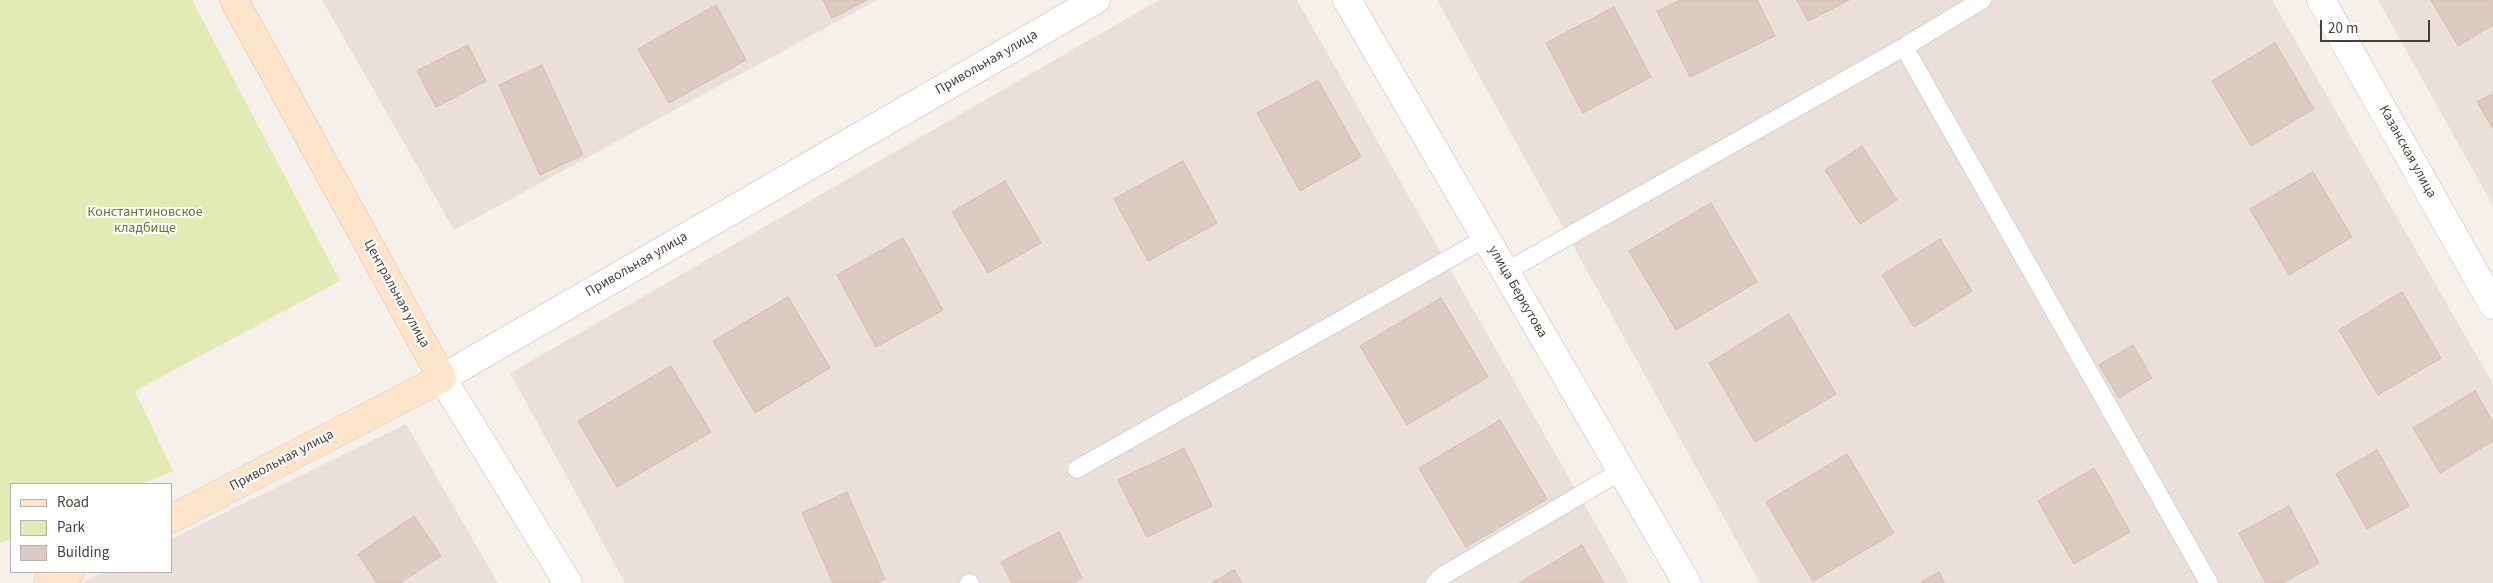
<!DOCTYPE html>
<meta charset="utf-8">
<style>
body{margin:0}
#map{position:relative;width:2493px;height:583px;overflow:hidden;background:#f6f0eb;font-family:"Source Sans 3",sans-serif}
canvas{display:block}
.legend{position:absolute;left:10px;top:483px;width:162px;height:90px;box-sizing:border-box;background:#fff;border:1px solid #b7b2af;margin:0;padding:6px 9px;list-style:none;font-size:15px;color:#4b3e38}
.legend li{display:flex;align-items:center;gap:10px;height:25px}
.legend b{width:25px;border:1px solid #b7b2af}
.scale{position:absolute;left:2320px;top:20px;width:110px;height:22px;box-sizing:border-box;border:2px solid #4b3e38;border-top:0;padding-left:6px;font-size:15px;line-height:18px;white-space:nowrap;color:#4b3e38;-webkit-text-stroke:4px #fff;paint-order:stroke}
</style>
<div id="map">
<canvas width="2493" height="583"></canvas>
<ul class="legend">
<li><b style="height:6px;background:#ffe4cc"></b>Road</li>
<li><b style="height:14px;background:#e2ebb3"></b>Park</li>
<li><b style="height:14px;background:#dbcbc3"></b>Building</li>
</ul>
<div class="scale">20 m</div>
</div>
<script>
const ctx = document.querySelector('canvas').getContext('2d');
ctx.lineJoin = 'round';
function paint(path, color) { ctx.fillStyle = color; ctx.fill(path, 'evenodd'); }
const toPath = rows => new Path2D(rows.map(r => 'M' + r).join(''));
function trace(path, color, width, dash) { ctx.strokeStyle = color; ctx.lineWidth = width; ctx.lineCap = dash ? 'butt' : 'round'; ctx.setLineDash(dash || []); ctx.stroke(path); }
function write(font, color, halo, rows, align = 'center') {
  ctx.font = font + ' "Source Sans 3",sans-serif'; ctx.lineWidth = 4; ctx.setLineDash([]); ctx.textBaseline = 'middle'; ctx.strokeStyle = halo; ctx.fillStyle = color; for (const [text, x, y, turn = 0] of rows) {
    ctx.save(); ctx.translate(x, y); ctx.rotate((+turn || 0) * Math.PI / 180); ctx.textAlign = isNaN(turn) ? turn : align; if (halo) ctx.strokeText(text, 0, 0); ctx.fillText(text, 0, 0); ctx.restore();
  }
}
paint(toPath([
 [322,0,877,0,454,230],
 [1159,0,1297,0,1629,583,625,583,510,373],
 [1437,0,2272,0,2493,384,2493,583,1760,583],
 [2378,0,2493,0,2493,206],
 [406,424,498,583,81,583,104,572,171,572,171,539]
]), '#eae0d9');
paint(toPath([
 [0,0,192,0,340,281,135,391,173,471,142,484,11,484,11,539,0,543]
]), '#e2ebb3');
const building = toPath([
 [823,0,867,0,832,18,823,0],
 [1680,0,1757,0,1775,36,1690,77,1657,11,1680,0],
 [1797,0,1849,0,1808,21,1797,0],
 [2431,0,2493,0,2493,25,2458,46,2431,0],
 [716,5,746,60,669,103,638,49,716,5],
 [1614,7,1651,77,1583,113,1546,43,1614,7],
 [2275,43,2314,109,2251,146,2212,81,2275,43],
 [468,45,486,81,436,107,417,71,468,45],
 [542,65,583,155,540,175,499,85,542,65],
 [1318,80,1361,157,1300,191,1257,113,1318,80],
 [2493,93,2493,129,2477,102,2493,93],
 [1862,146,1897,200,1860,224,1825,170,1862,146],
 [1183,161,1217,223,1148,261,1114,199,1183,161],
 [2313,172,2352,237,2289,275,2250,209,2313,172],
 [1005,181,1041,243,988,273,952,212,1005,181],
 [1711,203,1757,282,1676,330,1629,251,1711,203],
 [903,238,943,310,876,347,837,275,903,238],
 [1940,239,1972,291,1914,327,1882,275,1940,239],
 [2402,292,2441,358,2378,395,2339,330,2402,292],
 [788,297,830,368,755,413,713,341,788,297],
 [1441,298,1488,377,1407,425,1360,346,1441,298],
 [1789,314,1836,394,1755,442,1709,363,1789,314],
 [2133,345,2152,378,2119,398,2099,365,2133,345],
 [671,366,711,432,617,487,578,421,671,366],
 [2475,391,2493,422,2493,441,2440,473,2413,428,2475,391],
 [1500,420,1547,499,1466,547,1419,468,1500,420],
 [1184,448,1212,506,1147,537,1118,480,1184,448],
 [2377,450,2409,506,2367,529,2336,474,2377,450],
 [1847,454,1894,533,1813,581,1766,502,1847,454],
 [2094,468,2130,532,2074,564,2038,501,2094,468],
 [847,492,885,579,876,583,833,583,802,513,847,492],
 [2289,506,2319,563,2282,583,2266,583,2239,533,2289,506],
 [414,516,441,556,400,583,377,583,358,554,414,516],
 [1059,532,1082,578,1072,583,1012,583,1001,562,1059,532],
 [1582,545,1604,583,1519,583,1582,545],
 [1234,570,1242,583,1211,583,1234,570],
 [1939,572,1945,583,1920,583,1939,572]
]);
paint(building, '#dbcbc3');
trace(building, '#d4bdb3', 1);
const lane = toPath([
 [1904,47,2209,583],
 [1505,272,1904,47,1982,0],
 [1077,469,1486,238],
 [969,583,970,583],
 [1435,583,1444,575,1621,471]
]);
const street = toPath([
 [1347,0,1687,583],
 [2321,0,2493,305],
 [568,583,442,378,1096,0]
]);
const secondary = toPath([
 [171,519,442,378,234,0],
 [48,583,70,572]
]);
trace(lane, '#c5b7b0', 19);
trace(street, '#c5b7b0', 29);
trace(secondary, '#deba9e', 29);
trace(lane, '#fff', 18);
trace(street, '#fff', 28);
trace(secondary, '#ffe4cc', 28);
write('14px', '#4b3e38', '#fff', [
 ["Привольная улица",987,63,-30],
 ["Казанская улица",2407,152,61],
 ["Привольная улица",637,265,-30],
 ["улица Беркутова",1517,292,60],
 ["Центральная улица",396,294,61],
 ["Привольная улица",282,461,-28]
]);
write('14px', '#5f7b26', '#fff', [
 ["Константиновское",145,213],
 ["кладбище",145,229]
]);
</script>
